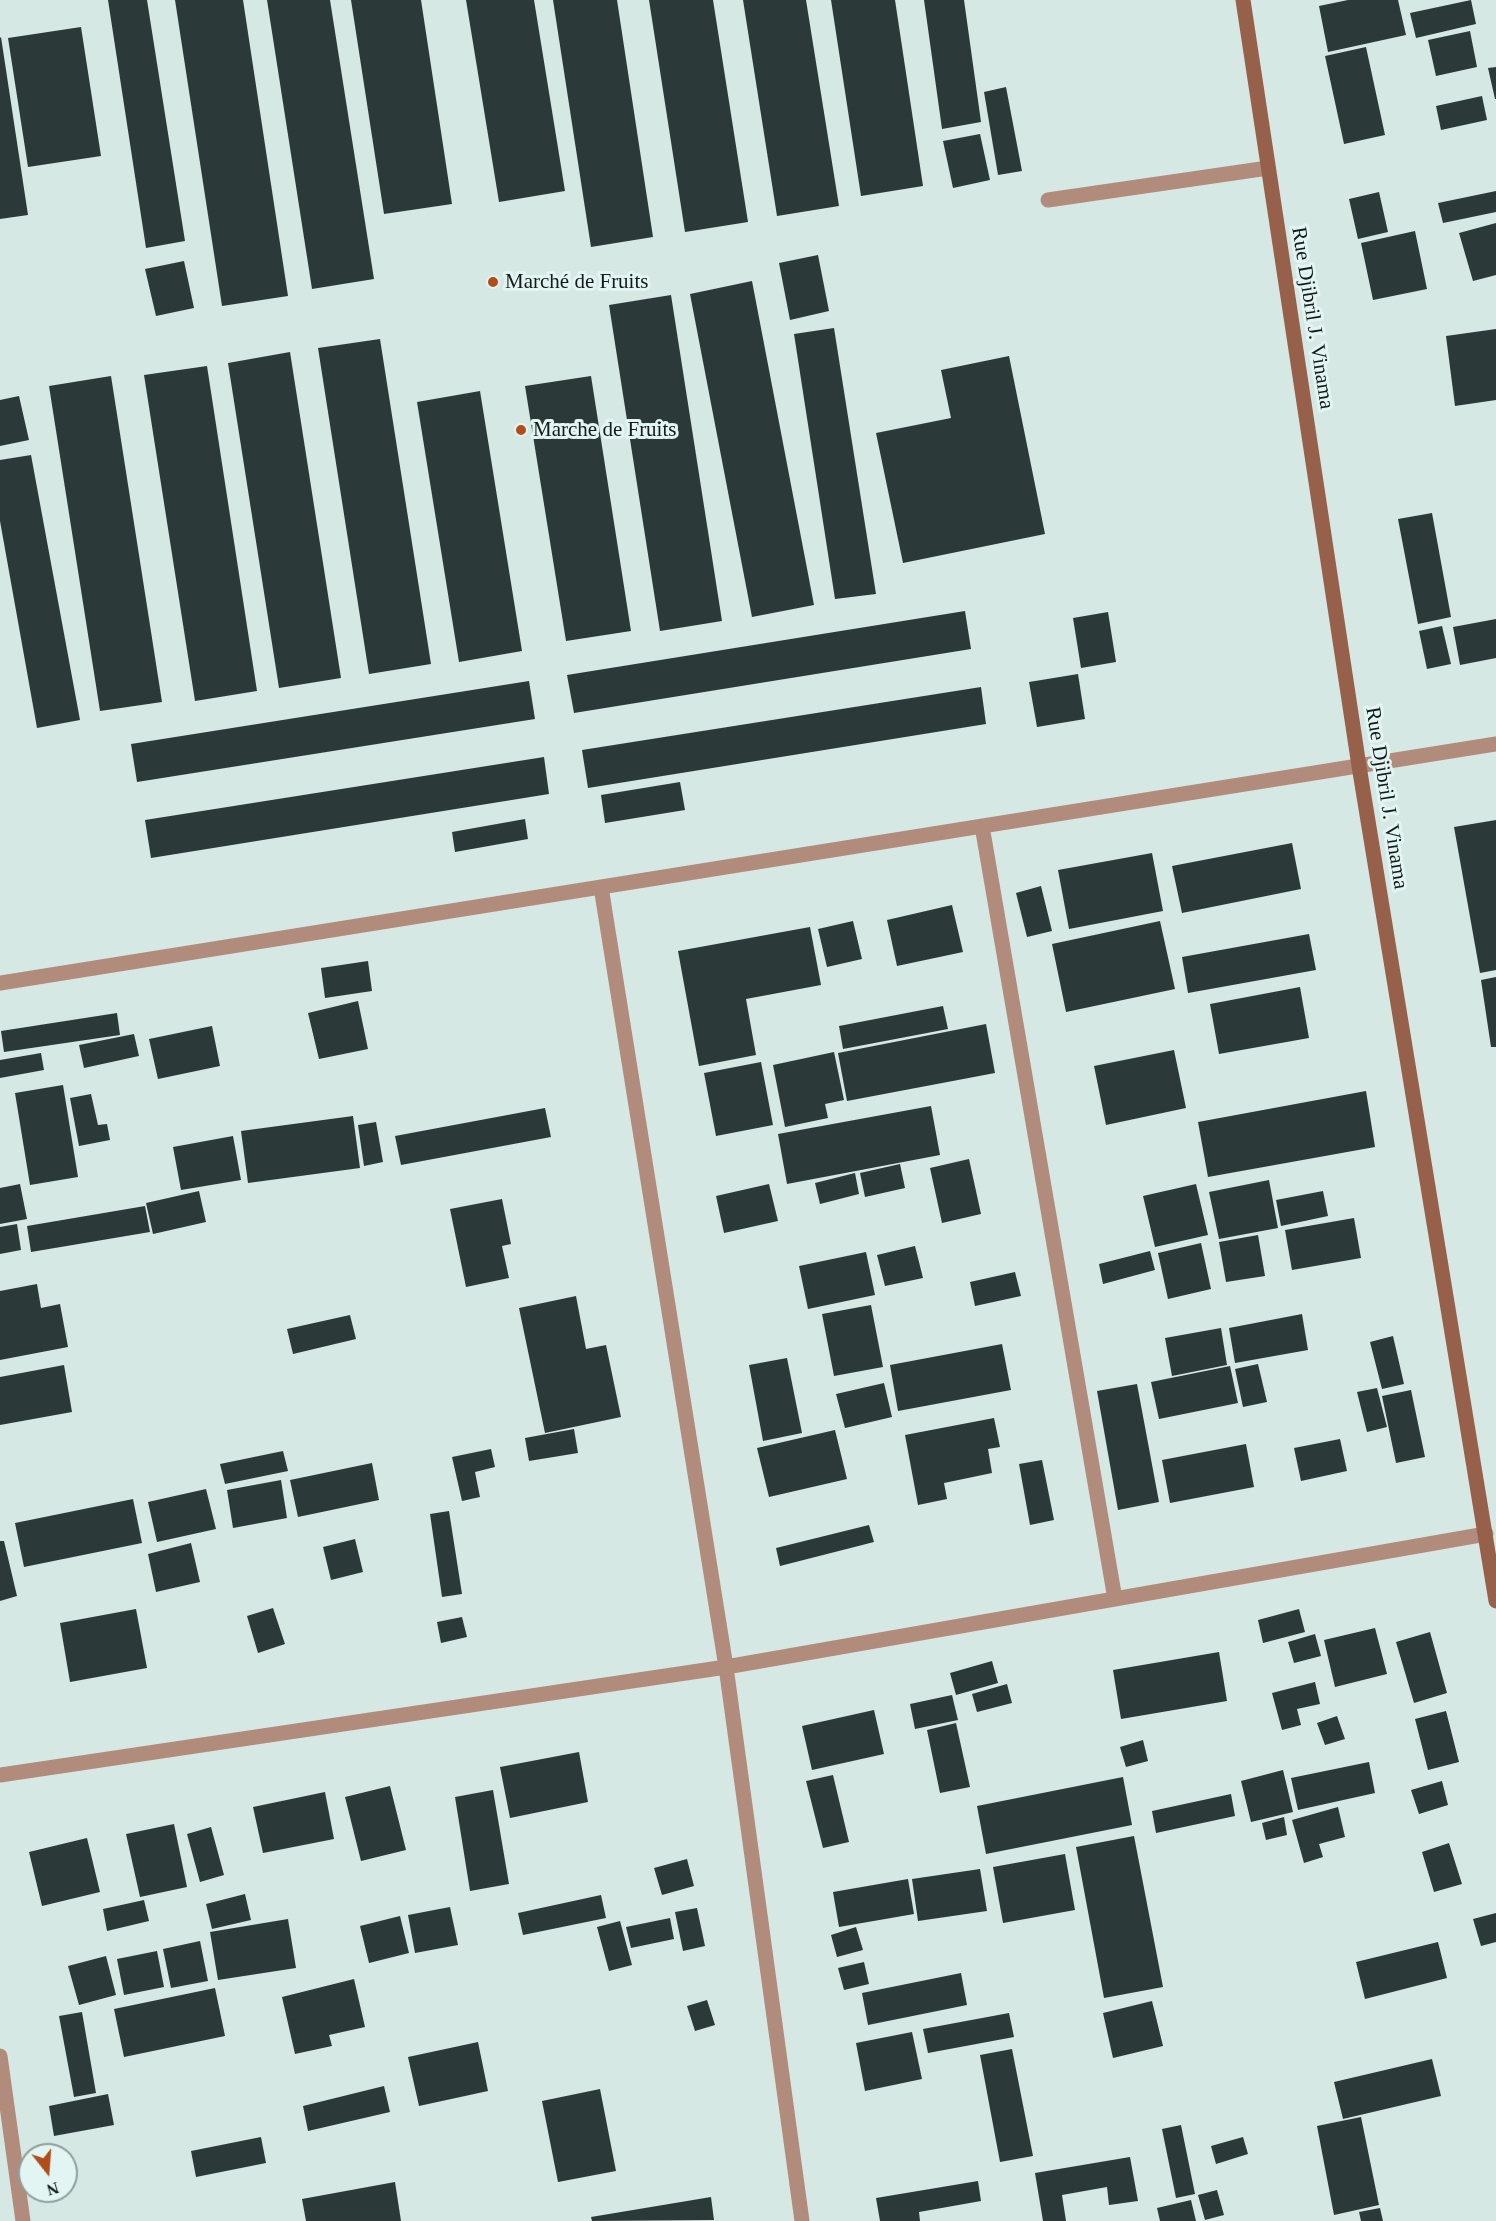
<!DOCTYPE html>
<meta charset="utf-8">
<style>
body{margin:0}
#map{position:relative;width:1496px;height:2221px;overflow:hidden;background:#d5e8e4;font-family:"Times New Roman",serif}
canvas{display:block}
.north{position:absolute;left:18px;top:2143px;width:60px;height:60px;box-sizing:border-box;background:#e2f5f2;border:2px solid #909e9c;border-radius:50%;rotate:163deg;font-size:16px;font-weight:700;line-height:24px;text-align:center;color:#141b1a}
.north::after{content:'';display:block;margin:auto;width:21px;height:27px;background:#b14d1b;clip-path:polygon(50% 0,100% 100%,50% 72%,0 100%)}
</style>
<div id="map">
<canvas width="1496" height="2221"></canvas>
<div class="north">N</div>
</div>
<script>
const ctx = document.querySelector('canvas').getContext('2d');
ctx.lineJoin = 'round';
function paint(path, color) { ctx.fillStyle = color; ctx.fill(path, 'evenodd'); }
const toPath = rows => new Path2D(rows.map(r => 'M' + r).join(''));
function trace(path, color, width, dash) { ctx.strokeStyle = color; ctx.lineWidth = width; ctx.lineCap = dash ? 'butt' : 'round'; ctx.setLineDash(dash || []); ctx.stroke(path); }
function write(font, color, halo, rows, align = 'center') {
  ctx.font = font + ' "Times New Roman",serif'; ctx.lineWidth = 6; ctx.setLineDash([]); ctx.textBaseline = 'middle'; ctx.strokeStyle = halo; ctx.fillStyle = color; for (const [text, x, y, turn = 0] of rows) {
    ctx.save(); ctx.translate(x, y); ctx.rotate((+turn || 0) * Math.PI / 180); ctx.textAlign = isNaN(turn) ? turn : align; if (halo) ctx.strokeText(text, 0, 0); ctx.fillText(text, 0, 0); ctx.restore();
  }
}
paint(toPath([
 [108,0,147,0,185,241,146,248],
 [175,0,243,0,288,296,222,306],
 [267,0,330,0,374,279,312,289],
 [351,0,421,0,452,204,384,214],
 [466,0,534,0,565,191,499,202],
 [553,0,617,0,653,237,591,247],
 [649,0,713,0,748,222,685,232],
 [743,0,806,0,839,206,777,216],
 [831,0,895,0,923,186,861,196],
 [924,0,964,0,981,122,942,129],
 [1348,0,1398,0,1406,35,1328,52,1319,6],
 [1471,0,1476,24,1416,38,1410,13],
 [81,27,101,156,28,167,8,38],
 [1470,31,1477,67,1436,76,1428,40],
 [1,37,28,215,0,219,0,38],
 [1366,47,1385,135,1344,144,1325,56],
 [1496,67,1496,99,1495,99,1488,68],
 [1006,87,1022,171,998,175,984,92],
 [1482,96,1487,120,1441,130,1436,106],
 [980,134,990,180,953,188,943,141],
 [1496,191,1496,212,1443,223,1438,203],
 [1379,192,1388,232,1358,239,1349,199],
 [1496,223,1496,275,1473,281,1459,233],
 [1415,231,1427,289,1373,300,1361,243],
 [818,255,829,311,790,320,779,263],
 [184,261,194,308,156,316,145,269],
 [752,281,814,605,752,617,690,294],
 [671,295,722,621,660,631,609,305],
 [834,328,876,594,835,599,794,334],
 [1496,329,1496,400,1455,406,1446,336],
 [380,339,431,664,369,674,318,348],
 [290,352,341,678,279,688,228,363],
 [1009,356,1045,534,903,563,876,433,951,418,941,370],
 [207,366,257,691,195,701,144,375],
 [111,376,162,702,100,711,49,386],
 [591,376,631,631,566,641,525,386],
 [480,391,522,651,459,662,417,402],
 [19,396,29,440,0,446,0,400],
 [31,455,80,720,37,728,0,521,0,460],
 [1432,513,1451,617,1418,624,1398,519],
 [965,611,971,649,574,713,567,675],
 [1108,612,1116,662,1081,668,1073,618],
 [1496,619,1496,658,1460,665,1453,627],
 [1442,626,1451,664,1427,669,1419,631],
 [1078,674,1085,719,1037,727,1029,682],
 [529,681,535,719,137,782,131,744],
 [981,687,986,724,588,788,582,750],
 [544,757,549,794,151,858,145,820],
 [680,782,685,810,605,823,601,795],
 [525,819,528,839,455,852,452,832],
 [1496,820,1496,970,1480,973,1454,827],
 [1292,843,1301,889,1182,913,1172,866],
 [1152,853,1163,911,1069,929,1058,870],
 [1041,886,1052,931,1027,937,1016,893],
 [952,905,963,952,897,966,887,920],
 [853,921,862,959,827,967,818,929],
 [1160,921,1175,989,1066,1012,1052,944],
 [810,927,821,985,746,999,756,1055,699,1066,678,951],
 [1309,934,1316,970,1188,993,1182,957],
 [368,961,372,991,325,998,321,968],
 [1496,977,1496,1047,1491,1047,1481,980],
 [1300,987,1309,1038,1219,1054,1210,1004],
 [358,1001,368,1049,319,1059,308,1013],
 [943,1006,948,1029,843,1049,839,1026],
 [117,1013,120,1035,4,1052,1,1031],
 [986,1024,995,1073,847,1101,838,1053],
 [212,1026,220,1066,158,1079,149,1039],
 [134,1034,139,1056,84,1068,79,1045],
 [1174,1050,1186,1108,1106,1125,1094,1066],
 [834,1052,844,1100,825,1104,828,1118,785,1127,773,1065],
 [41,1053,44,1070,0,1078,0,1060],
 [761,1062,773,1125,716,1136,704,1073],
 [63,1085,78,1177,30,1185,15,1093],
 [1366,1091,1375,1147,1208,1177,1198,1122],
 [91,1094,98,1125,107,1124,110,1140,79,1146,70,1098],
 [931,1106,940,1155,787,1184,778,1134],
 [545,1108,551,1137,401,1165,395,1136],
 [353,1116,360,1168,248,1183,241,1131],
 [376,1122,383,1162,364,1166,358,1125],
 [233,1136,241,1180,181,1190,173,1147],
 [969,1159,981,1214,942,1223,930,1168],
 [900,1164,905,1188,865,1197,860,1173],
 [855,1173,859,1194,820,1204,815,1183],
 [1269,1180,1278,1228,1219,1239,1209,1192],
 [20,1184,27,1219,0,1224,0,1188],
 [769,1184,778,1221,724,1233,716,1196],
 [1196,1184,1208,1235,1155,1247,1143,1196],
 [199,1191,206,1222,153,1234,146,1203],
 [1323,1191,1328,1216,1281,1226,1276,1200],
 [502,1199,511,1244,502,1246,509,1278,466,1287,450,1209],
 [145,1206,150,1232,31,1252,27,1226],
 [1354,1218,1361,1258,1292,1270,1285,1230],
 [17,1224,21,1250,0,1254,0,1227],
 [1258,1235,1265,1276,1226,1282,1219,1242],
 [1201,1243,1211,1289,1168,1299,1158,1253],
 [915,1246,923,1278,885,1286,877,1255],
 [1150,1251,1155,1270,1103,1284,1099,1264],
 [866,1252,875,1295,808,1309,799,1266],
 [1015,1272,1021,1296,975,1306,970,1282],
 [37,1284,41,1308,60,1304,68,1347,0,1360,0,1291],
 [576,1296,586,1349,606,1345,621,1417,545,1433,519,1308],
 [871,1305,883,1367,834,1376,822,1314],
 [1302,1314,1308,1350,1235,1363,1229,1328],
 [350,1315,356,1339,293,1354,287,1329],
 [1221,1328,1227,1365,1172,1376,1165,1338],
 [1393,1336,1404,1384,1382,1389,1370,1342],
 [1002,1344,1011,1390,898,1411,890,1365],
 [787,1358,802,1433,763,1441,749,1365],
 [1258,1364,1267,1402,1243,1407,1235,1369],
 [64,1365,72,1412,0,1425,0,1377],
 [1230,1366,1238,1403,1159,1419,1151,1382],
 [884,1383,892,1417,845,1428,836,1394],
 [1137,1384,1159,1502,1118,1510,1097,1391],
 [1377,1388,1387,1427,1367,1432,1357,1392],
 [1411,1390,1425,1457,1396,1463,1382,1396],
 [994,1418,1000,1447,988,1449,992,1473,944,1483,947,1499,918,1505,905,1435],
 [574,1429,578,1453,529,1461,525,1438],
 [835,1430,847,1479,769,1497,757,1448],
 [1340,1439,1347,1471,1301,1481,1294,1448],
 [1246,1444,1254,1487,1170,1503,1162,1460],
 [491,1449,495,1467,475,1472,480,1497,462,1501,452,1457],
 [283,1451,288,1471,225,1484,220,1464],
 [1042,1460,1054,1520,1030,1525,1019,1464],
 [372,1463,379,1500,298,1517,290,1480],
 [281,1480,287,1518,233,1528,227,1490],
 [206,1489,216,1529,157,1542,148,1502],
 [133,1499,142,1543,24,1567,15,1523],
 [449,1511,462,1594,442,1597,430,1514],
 [869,1525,874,1542,780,1566,776,1548],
 [355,1539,363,1572,331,1580,323,1547],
 [0,1541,4,1541,17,1596,0,1601],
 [191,1543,200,1582,156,1592,148,1554],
 [273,1608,285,1644,258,1653,247,1616],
 [136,1609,147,1668,70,1682,60,1623],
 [1299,1609,1305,1632,1263,1643,1258,1620],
 [462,1617,467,1637,441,1643,437,1622],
 [1375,1628,1387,1674,1335,1687,1324,1640],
 [1430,1632,1447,1693,1414,1703,1396,1642],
 [1315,1634,1321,1656,1294,1663,1288,1642],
 [1219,1652,1227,1701,1121,1719,1113,1670],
 [992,1661,998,1683,956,1695,950,1673],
 [1315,1682,1320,1704,1297,1709,1301,1725,1282,1730,1272,1693],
 [1007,1684,1012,1703,977,1712,972,1694],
 [952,1695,958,1720,915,1729,910,1704],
 [874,1710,884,1754,812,1770,802,1726],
 [1446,1711,1459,1762,1428,1770,1415,1719],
 [1337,1716,1345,1739,1325,1745,1317,1723],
 [956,1723,970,1787,940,1793,927,1730],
 [1143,1740,1148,1761,1126,1767,1120,1747],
 [579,1752,588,1802,510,1818,500,1767],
 [1369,1762,1375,1793,1298,1810,1291,1778],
 [1283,1770,1293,1812,1251,1822,1241,1781],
 [833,1775,849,1842,823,1848,806,1781],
 [1123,1777,1132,1825,986,1854,977,1806],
 [1442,1781,1448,1805,1419,1814,1411,1790],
 [390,1786,406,1850,361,1861,345,1797],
 [493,1790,509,1884,470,1891,455,1797],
 [325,1792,334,1839,263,1853,253,1807],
 [1231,1794,1235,1816,1156,1833,1152,1811],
 [1338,1807,1345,1837,1319,1844,1323,1857,1304,1863,1292,1820],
 [1284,1817,1287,1835,1266,1840,1262,1823],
 [174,1824,187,1887,140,1897,126,1834],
 [211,1827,224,1875,200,1882,187,1834],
 [1134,1836,1163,1987,1104,1998,1076,1847],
 [87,1838,100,1892,42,1906,29,1852],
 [1449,1843,1462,1884,1434,1892,1422,1852],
 [1065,1854,1075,1910,1003,1923,993,1867],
 [687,1859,694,1886,662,1895,654,1868],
 [980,1869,987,1911,918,1921,912,1879],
 [908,1879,914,1914,839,1927,833,1892],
 [245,1894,251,1920,212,1929,206,1904],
 [601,1895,606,1918,523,1935,518,1913],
 [144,1900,149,1921,107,1931,103,1909],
 [450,1907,458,1945,415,1953,408,1915],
 [697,1908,705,1946,683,1951,675,1912],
 [1496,1913,1496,1942,1481,1946,1473,1919],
 [400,1916,409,1953,369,1963,360,1926],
 [670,1918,674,1939,631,1948,626,1927],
 [288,1919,296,1968,218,1980,210,1932],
 [620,1921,632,1965,609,1971,597,1927],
 [856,1927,863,1950,837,1957,831,1935],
 [200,1941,208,1981,171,1988,163,1949],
 [1438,1942,1447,1978,1365,1999,1356,1962],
 [157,1951,164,1987,124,1995,117,1959],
 [106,1956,116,1995,79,2005,68,1966],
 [864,1962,869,1984,844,1990,838,1968],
 [961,1973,967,2005,868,2025,862,1993],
 [354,1979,365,2027,329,2035,332,2046,295,2054,282,1997],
 [215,1988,225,2036,124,2057,114,2009],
 [707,2000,715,2025,695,2031,687,2006],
 [1152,2001,1163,2046,1113,2058,1103,2013],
 [82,2012,96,2093,74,2097,59,2016],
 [1009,2013,1014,2037,928,2053,923,2029],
 [912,2032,922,2079,865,2091,856,2043],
 [478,2042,488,2091,419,2106,408,2057],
 [1012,2049,1033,2156,1000,2162,980,2055],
 [1432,2059,1441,2096,1343,2119,1334,2082],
 [384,2086,390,2112,308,2131,303,2106],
 [600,2089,616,2171,558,2182,542,2101],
 [108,2094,114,2125,54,2136,49,2106],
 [1361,2117,1379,2205,1334,2215,1317,2126],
 [1181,2125,1195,2194,1176,2198,1162,2129],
 [261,2137,266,2163,196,2177,191,2151],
 [1243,2137,1248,2154,1216,2164,1211,2146],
 [1130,2157,1138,2201,1109,2205,1107,2187,1062,2195,1066,2221,1043,2221,1035,2173],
 [978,2181,981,2201,919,2212,920,2221,880,2221,876,2198],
 [395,2182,401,2221,306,2221,302,2199],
 [1217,2190,1224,2215,1205,2220,1198,2195],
 [711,2197,714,2220,592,2221,591,2217],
 [1191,2200,1196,2221,1160,2221,1157,2208],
 [1380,2208,1383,2221,1361,2221,1359,2212]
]), '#2b3a38');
trace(toPath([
 [1048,200,1268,168]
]), '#b18b7c', 15);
trace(toPath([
 [982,826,1115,1599],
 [601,887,726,1667,802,2221],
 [0,983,1496,744],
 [0,1775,726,1667,1486,1534],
 [0,2056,23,2221]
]), '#b18b7c', 15);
trace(toPath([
 [1243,0,1359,766,1496,1601]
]), '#96604a', 15);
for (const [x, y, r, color] of [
 [493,282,6,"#b14d1b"],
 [521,430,6,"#b14d1b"]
]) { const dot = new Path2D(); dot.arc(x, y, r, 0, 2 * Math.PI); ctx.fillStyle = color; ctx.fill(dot); trace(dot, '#e2f5f2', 2); }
write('21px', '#141b1a', '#e2f5f2', [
 ["Marché de Fruits",505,282],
 ["Marche de Fruits",533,430]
], 'left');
write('21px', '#141b1a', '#e2f5f2', [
 ["Rue Djibril J. Vinama",1312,318,81],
 ["Rue Djibril J. Vinama",1386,798,81]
]);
</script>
